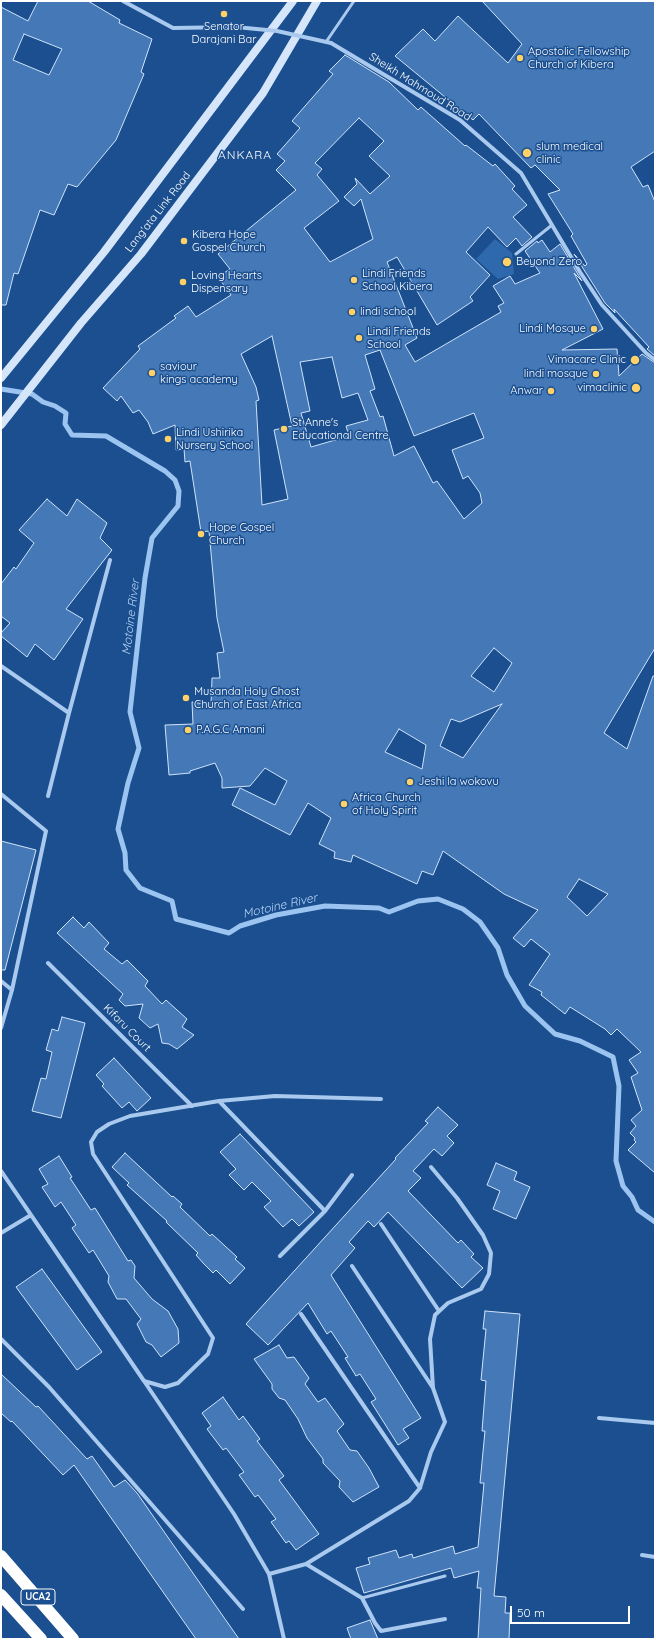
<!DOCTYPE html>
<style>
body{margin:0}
#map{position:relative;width:656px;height:1640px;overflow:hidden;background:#1b4f8f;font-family:Quicksand,sans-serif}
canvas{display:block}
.frame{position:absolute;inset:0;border:2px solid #fff;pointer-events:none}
.scale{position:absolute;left:510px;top:1606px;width:120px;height:18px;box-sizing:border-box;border:2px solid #fff;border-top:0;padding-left:5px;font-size:12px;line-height:14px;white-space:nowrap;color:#fff;-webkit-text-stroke:3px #1b4f8f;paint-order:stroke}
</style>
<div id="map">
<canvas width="656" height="1640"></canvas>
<div class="frame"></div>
<div class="scale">50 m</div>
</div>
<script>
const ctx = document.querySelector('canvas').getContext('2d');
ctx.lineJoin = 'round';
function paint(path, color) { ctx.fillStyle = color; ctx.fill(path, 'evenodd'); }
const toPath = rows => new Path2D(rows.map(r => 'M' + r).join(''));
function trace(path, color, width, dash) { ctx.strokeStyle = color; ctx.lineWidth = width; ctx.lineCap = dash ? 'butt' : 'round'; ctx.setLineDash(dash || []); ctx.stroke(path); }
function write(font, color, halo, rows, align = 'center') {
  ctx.font = font + ' Quicksand,sans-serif'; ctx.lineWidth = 3; ctx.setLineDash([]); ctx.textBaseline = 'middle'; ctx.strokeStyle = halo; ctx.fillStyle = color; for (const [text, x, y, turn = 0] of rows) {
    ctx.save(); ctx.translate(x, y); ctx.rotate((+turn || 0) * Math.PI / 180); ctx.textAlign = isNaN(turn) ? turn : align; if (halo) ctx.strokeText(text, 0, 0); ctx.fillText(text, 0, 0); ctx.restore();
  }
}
paint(toPath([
 [495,239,512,253,514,274,498,279,476,259]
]), '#2e69ad');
trace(toPath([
 [1,389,32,394,43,402,55,406,66,413,65,424,72,435,106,436,165,471,175,480,179,491,178,506,152,538,145,578,130,712,139,748,128,783,118,829,125,853,126,870,140,888,172,901,176,919,229,933,240,926,276,915,325,906,379,908,389,912,418,901,438,899,463,909,480,922,498,948,507,975,525,1006,555,1034,580,1041,613,1057,619,1086,616,1161,623,1186,632,1197,638,1210,655,1222]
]), '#9cc4f0', 5);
const building = toPath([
 [38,1,88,1,120,20,119,23,152,39,141,72,144,74,116,140,77,187,68,184,54,215,40,210,18,274,14,273,6,305,1,305,1,7,28,21,38,1],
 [24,34,62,49,49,75,13,60,24,34],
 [482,1,655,1,655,151,631,167,643,187,648,185,655,202,655,356,647,349,649,347,614,309,615,313,605,303,574,254,585,266,587,264,571,236,573,234,548,194,560,190,535,165,531,168,479,114,473,120,395,56,423,29,435,41,458,16,508,63,522,44,482,1],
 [345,55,389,82,418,110,421,107,465,146,466,145,493,166,495,164,515,186,512,189,527,205,513,217,532,237,522,246,516,238,507,247,488,227,466,252,490,275,470,297,473,301,437,325,397,257,387,262,417,338,405,345,415,362,501,312,498,306,504,303,493,286,510,276,515,284,540,273,525,251,537,241,538,243,542,240,550,252,560,244,582,281,574,273,603,329,562,350,617,349,619,376,642,354,655,363,655,648,604,733,627,749,653,676,655,676,655,1173,628,1150,636,1142,634,1140,635,1138,630,1133,636,1126,631,1120,642,1110,631,1077,638,1073,629,1060,641,1052,617,1029,611,1035,605,1029,570,1007,565,1014,541,995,542,992,529,985,550,954,531,939,524,947,513,938,538,910,504,894,443,851,433,875,422,871,417,884,353,855,351,862,334,858,335,852,319,844,331,818,308,803,290,835,232,805,240,788,275,805,287,781,265,768,250,786,222,788,222,778,215,763,190,771,190,773,169,775,165,725,193,724,192,702,211,705,212,678,220,678,217,653,224,652,217,618,209,531,201,532,190,461,185,462,184,449,176,450,175,425,153,434,148,422,139,410,133,413,121,396,117,401,103,388,140,349,138,346,176,318,174,316,188,306,196,317,231,295,218,277,230,269,218,254,296,190,276,170,285,161,277,154,300,128,292,121,333,74,329,71,345,55],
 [359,118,384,141,369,156,390,176,370,194,355,178,357,184,344,197,354,206,361,199,373,239,330,262,304,228,339,201,317,175,322,169,315,163,359,118],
 [272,336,292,426,274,430,288,499,262,505,256,401,259,400,256,387,241,354,272,336],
 [380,350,414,436,474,413,484,438,452,450,463,479,468,476,480,493,482,503,464,519,437,481,433,483,414,446,394,456,383,416,380,417,370,391,375,389,365,355,380,350],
 [332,357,342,398,358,393,368,420,346,426,349,436,311,447,301,413,310,411,300,362,332,357],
 [494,648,512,663,494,692,471,676,494,648],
 [502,704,463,758,440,746,451,719,460,722,502,704],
 [399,729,426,745,422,769,385,752,399,729],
 [579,879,608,894,587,916,567,897,579,879],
 [47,499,67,516,77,499,107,523,100,538,112,550,66,609,83,619,54,660,35,644,27,657,1,636,1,633,10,623,1,616,1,584,14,567,16,569,34,543,19,530,47,499],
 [1,841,36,850,5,970,1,970,1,841],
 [73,917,84,928,89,922,109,943,104,949,122,964,127,960,148,981,145,986,162,1004,166,1000,187,1019,182,1027,194,1035,177,1049,169,1044,162,1043,158,1024,150,1028,139,1018,143,1004,125,1006,119,1000,123,994,57,933,73,917],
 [62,1017,85,1023,61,1118,32,1111,41,1078,46,1079,52,1052,46,1050,52,1029,58,1031,62,1017],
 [114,1058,151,1098,137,1111,129,1102,122,1108,102,1086,104,1084,96,1075,114,1058],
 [438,1107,458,1125,447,1136,454,1143,442,1156,434,1149,413,1171,421,1178,408,1191,458,1243,461,1240,474,1254,471,1257,483,1268,462,1288,388,1212,374,1227,368,1221,349,1242,355,1248,331,1275,421,1418,403,1429,409,1438,398,1445,371,1402,376,1399,360,1374,356,1376,345,1358,348,1357,331,1331,327,1334,308,1303,268,1345,246,1324,396,1159,395,1158,428,1123,425,1121,438,1107],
 [240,1134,314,1212,299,1226,292,1219,283,1227,264,1207,271,1201,252,1182,244,1190,229,1175,236,1169,220,1152,240,1134],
 [125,1153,172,1197,173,1196,182,1204,180,1207,210,1236,212,1234,237,1257,235,1259,245,1268,230,1284,216,1270,213,1273,204,1264,196,1255,198,1253,166,1222,167,1221,127,1185,129,1183,112,1167,125,1153],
 [59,1156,72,1177,70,1178,91,1210,95,1208,128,1261,131,1260,135,1266,134,1278,152,1299,168,1311,178,1329,179,1343,161,1357,152,1345,146,1342,137,1324,141,1319,126,1299,117,1299,108,1282,109,1276,93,1250,89,1253,72,1228,76,1225,61,1202,55,1207,42,1187,48,1184,39,1169,59,1156],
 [496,1163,517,1172,514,1180,530,1187,516,1219,493,1209,500,1191,487,1185,496,1163],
 [42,1269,102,1352,77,1370,16,1287,42,1269],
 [485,1311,520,1314,494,1596,506,1597,505,1613,510,1613,509,1639,478,1639,481,1588,477,1588,479,1571,454,1578,451,1568,364,1593,356,1568,370,1564,368,1558,396,1550,399,1558,412,1554,413,1558,453,1546,455,1554,478,1547,484,1483,480,1483,485,1431,482,1431,486,1381,481,1380,486,1329,483,1329,485,1311],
 [279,1345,287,1358,294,1357,309,1378,305,1384,318,1402,325,1398,344,1424,337,1431,350,1450,357,1451,369,1468,379,1487,353,1502,339,1487,340,1481,323,1463,323,1459,307,1438,298,1419,285,1400,279,1398,272,1389,272,1384,254,1359,279,1345],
 [1,1374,36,1407,38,1406,87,1459,92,1456,114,1487,125,1480,137,1493,239,1639,196,1639,74,1465,63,1475,12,1421,11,1422,1,1413,1,1374],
 [223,1397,239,1420,243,1416,260,1439,257,1441,284,1476,279,1480,319,1534,296,1550,289,1541,286,1543,271,1522,276,1519,258,1495,255,1497,239,1475,244,1472,226,1448,223,1450,207,1429,211,1426,202,1413,223,1397],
 [370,1620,378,1639,351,1639,347,1628,370,1620]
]);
paint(building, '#4478b7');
trace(building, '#cfe3fa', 1);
trace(toPath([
 [326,42,354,1],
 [516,254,552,225],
 [362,1598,445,1576]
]), '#a9c9ee', 3);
trace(toPath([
 [123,1,173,28,236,27],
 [331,43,460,120,521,173,580,272,602,305,646,353,655,360],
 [1,666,69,713,48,796],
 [69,713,110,560],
 [1,794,46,831,12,990,1,1028],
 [48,963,192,1106],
 [1,981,12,990],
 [219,1101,325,1211],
 [1,1171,144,1381,165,1387,178,1383,208,1354,213,1338,93,1154,91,1142,97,1132,109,1124,130,1116,219,1101,275,1096,381,1099],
 [381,1224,439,1311],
 [1,1233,31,1215],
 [280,1256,325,1211,352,1175],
 [352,1266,433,1388],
 [301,1314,420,1488],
 [1,1339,49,1387,243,1609],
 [144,1381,234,1514,269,1574],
 [599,1418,655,1423],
 [642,1555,655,1557],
 [306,1564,362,1598,375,1623,381,1631,445,1619],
 [284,1639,269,1574,306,1564,409,1501,420,1488,431,1452,445,1422,433,1388,430,1339,435,1315,448,1303,481,1289,489,1274,491,1253,483,1235,457,1198,431,1167]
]), '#a9c9ee', 4);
trace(toPath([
 [1,378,104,252,293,1],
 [1,425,81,323,141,254,263,93,317,1]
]), '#d6e6fa', 8);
trace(toPath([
 [1,1556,73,1639],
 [1,1595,41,1639]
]), '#fff', 12);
trace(toPath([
 [236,27,277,31,331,43]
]), '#a9c9ee', 4);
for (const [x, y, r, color] of [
 [224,14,4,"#ffd166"],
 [520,58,4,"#ffd166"],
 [527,153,5,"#ffd166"],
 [184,241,4,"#ffd166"],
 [507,262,5,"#ffd166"],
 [354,280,4,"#ffd166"],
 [183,282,4,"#ffd166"],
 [352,312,4,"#ffd166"],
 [594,329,4,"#ffd166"],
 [359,338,4,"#ffd166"],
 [635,360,5,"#ffd166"],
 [152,373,4,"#ffd166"],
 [596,374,4,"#ffd166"],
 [636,388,5,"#ffd166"],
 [551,391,4,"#ffd166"],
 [284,429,4,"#ffd166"],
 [168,439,4,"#ffd166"],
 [201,534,4,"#ffd166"],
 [186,698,4,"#ffd166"],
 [188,730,4,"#ffd166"],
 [410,782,4,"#ffd166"],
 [344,804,4,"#ffd166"]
]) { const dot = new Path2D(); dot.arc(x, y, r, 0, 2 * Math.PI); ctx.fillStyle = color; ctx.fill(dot); trace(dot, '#1b4f8f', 1.5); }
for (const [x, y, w] of [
 [38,1597,34]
]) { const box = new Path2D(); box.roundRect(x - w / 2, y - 8, w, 16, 3); ctx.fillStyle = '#1b4f8f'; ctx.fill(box); trace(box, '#fff', 1); }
write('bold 10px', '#fff', null, [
 ["UCA2",38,1597]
]);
write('11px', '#fff', '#1b4f8f', [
 ["Senator",224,27,"center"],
 ["Darajani Bar",224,40,"center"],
 ["Apostolic Fellowship",528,52],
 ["Church of Kibera",528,65],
 ["slum medical",536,147],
 ["clinic",536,160],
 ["Kibera Hope",192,235],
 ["Gospel Church",192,248],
 ["Beyond Zero",516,262],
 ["Lindi Friends",362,274],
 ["School Kibera",362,287],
 ["Loving Hearts",191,276],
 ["Dispensary",191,289],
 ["lindi school",360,312],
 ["Lindi Mosque",586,329,"right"],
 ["Lindi Friends",367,332],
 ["School",367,345],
 ["Vimacare Clinic",626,360,"right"],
 ["saviour",160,367],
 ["kings academy",160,380],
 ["lindi mosque",588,374,"right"],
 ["vimaclinic",627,388,"right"],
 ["Anwar",543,391,"right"],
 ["St Anne's",292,423],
 ["Educational Centre",292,436],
 ["Lindi Ushirika",176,433],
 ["Nursery School",176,446],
 ["Hope Gospel",209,528],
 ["Church",209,541],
 ["Musanda Holy Ghost",194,692],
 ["Church of East Africa",194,705],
 ["P.A.G.C Amani",196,730],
 ["Jeshi la wokovu",418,782],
 ["Africa Church",352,798],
 ["of Holy Spirit",352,811]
], 'left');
write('11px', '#fff', '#1b4f8f', [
 ["Sheikh Mahmoud Road",420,87,32],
 ["Lang'ata Link Road",158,212,-52],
 ["Kifaru Court",127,1028,45]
]);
ctx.letterSpacing = '1px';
write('12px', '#fff', '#1b4f8f', [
 ["ANKARA",245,155]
]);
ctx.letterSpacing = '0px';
write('italic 12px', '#b5d3f5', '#1b4f8f', [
 ["Motoine River",131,617,-83],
 ["Motoine River",280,906,-13]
]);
</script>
